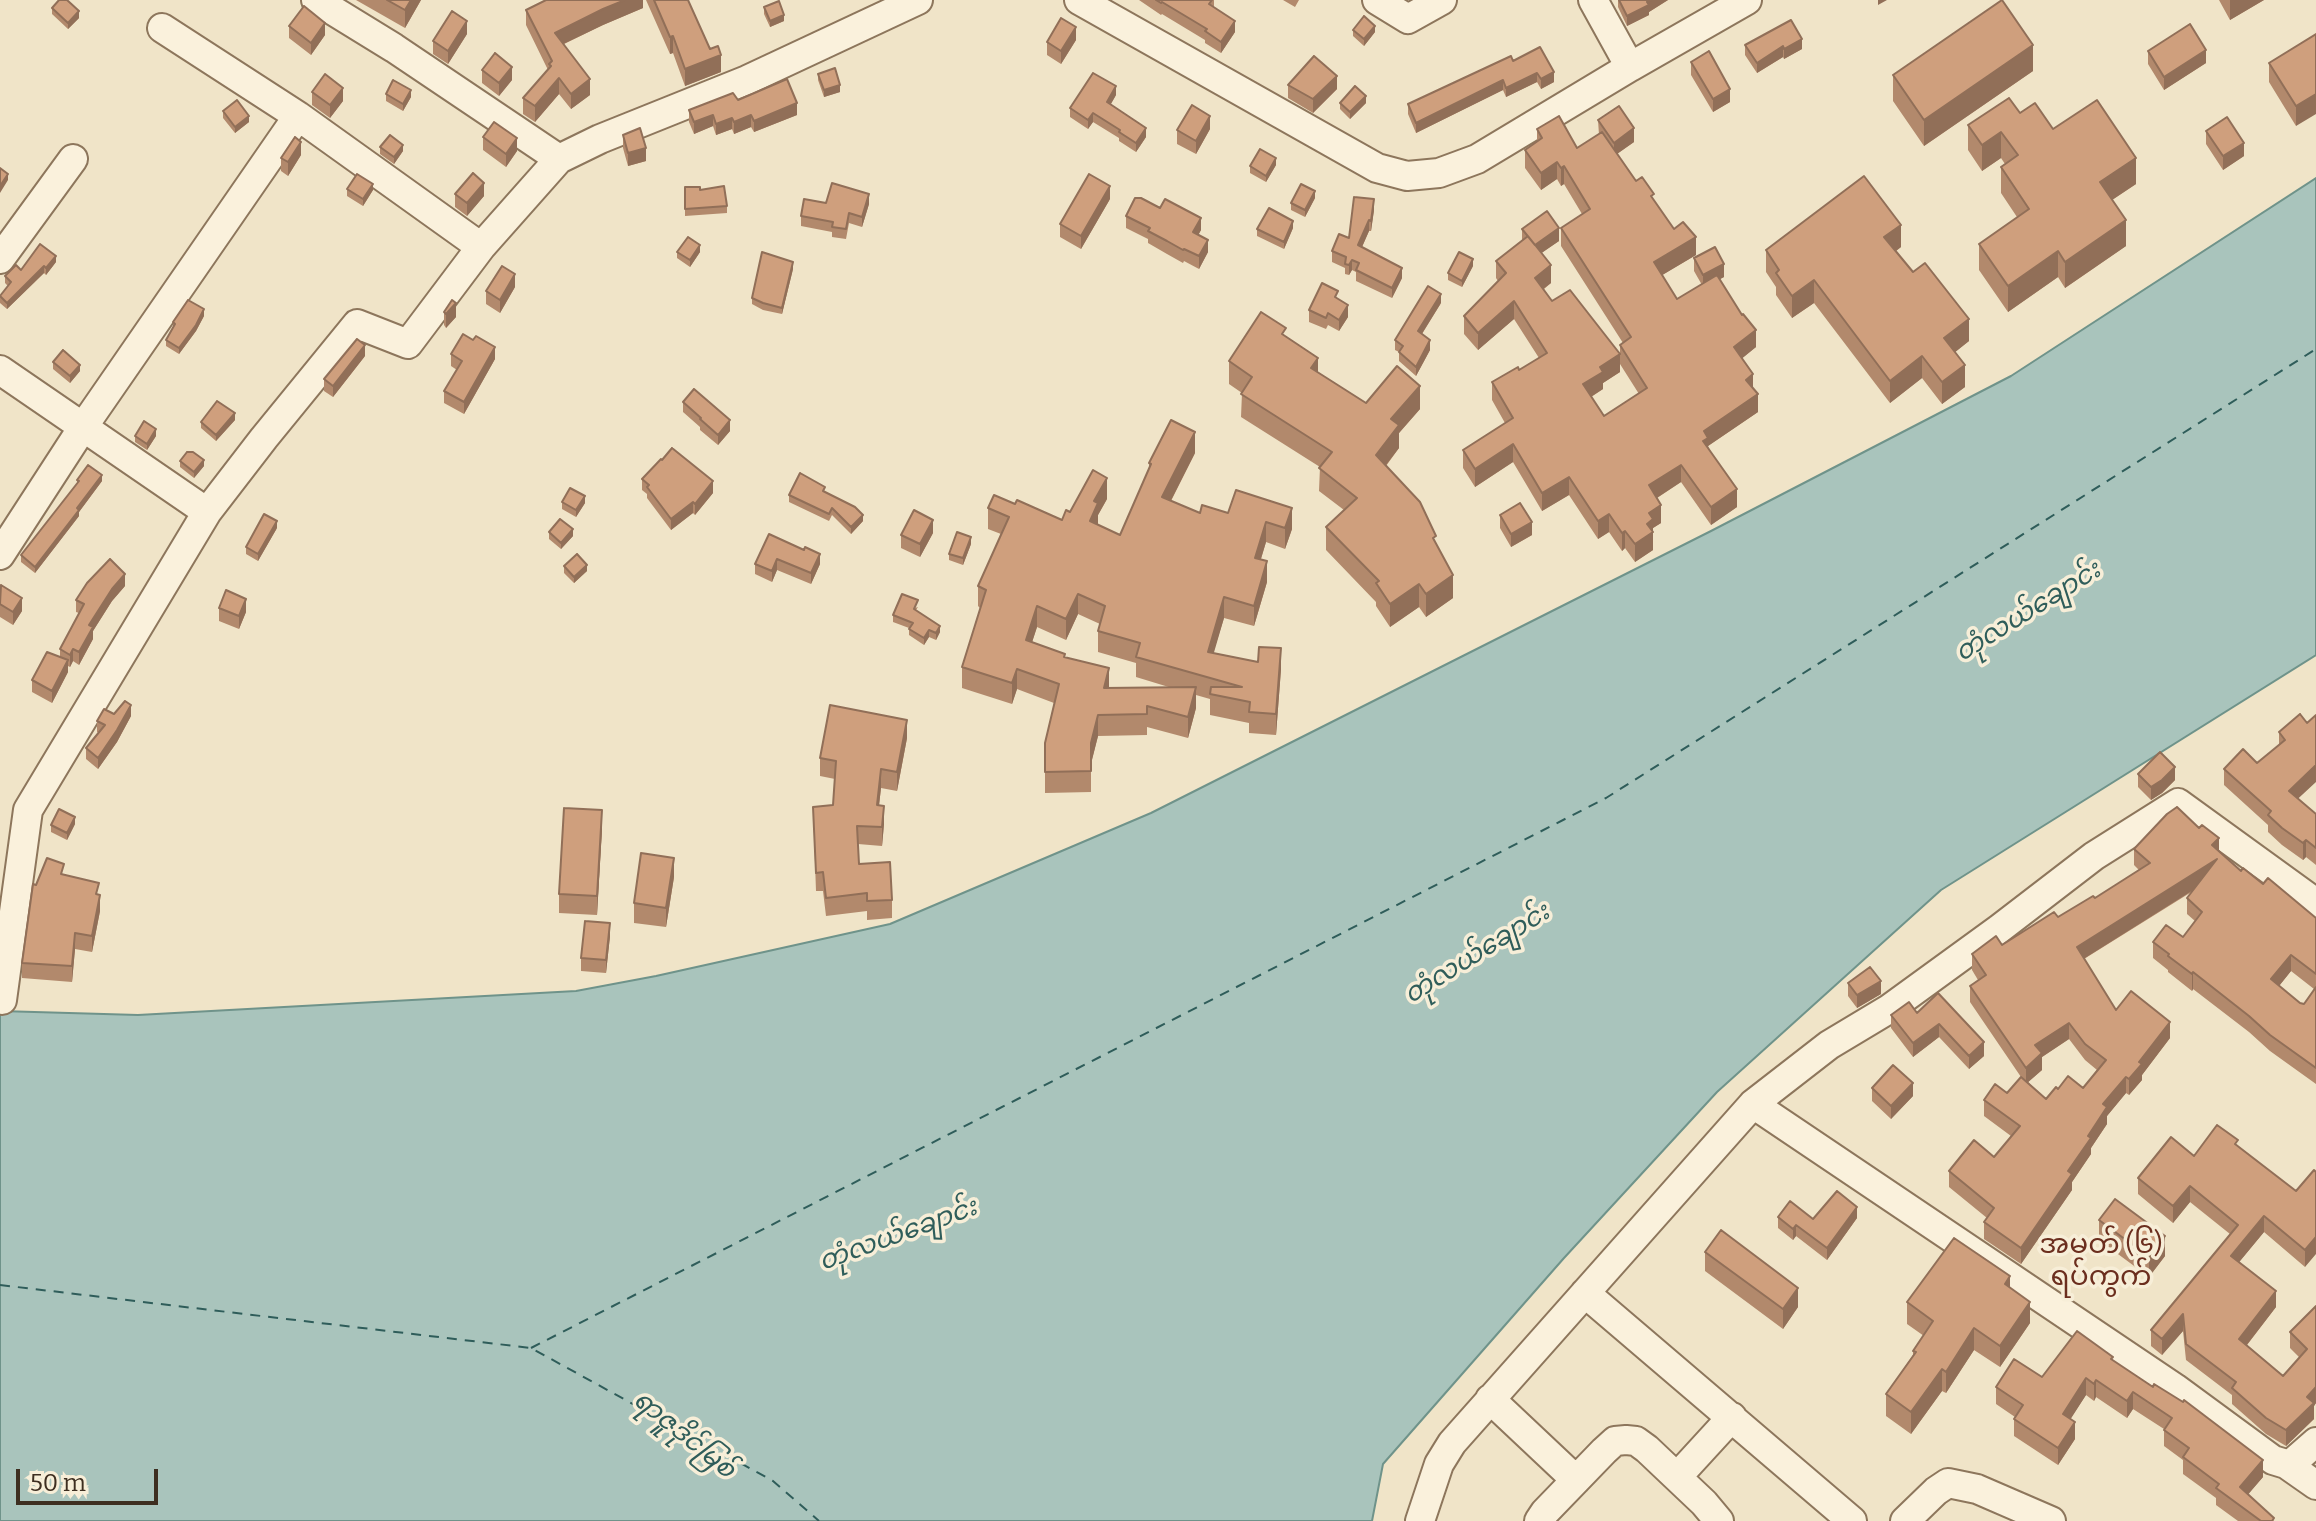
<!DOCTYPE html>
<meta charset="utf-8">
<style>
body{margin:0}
#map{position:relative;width:2316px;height:1521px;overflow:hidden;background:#f0e4c8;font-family:Bitter,serif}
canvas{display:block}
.scale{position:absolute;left:16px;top:1469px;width:142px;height:36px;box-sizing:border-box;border:4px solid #3d2e20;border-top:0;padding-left:10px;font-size:24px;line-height:28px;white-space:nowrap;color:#3d2e20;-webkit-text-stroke:6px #f7eed8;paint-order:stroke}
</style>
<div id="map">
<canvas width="2316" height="1521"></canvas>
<div class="scale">50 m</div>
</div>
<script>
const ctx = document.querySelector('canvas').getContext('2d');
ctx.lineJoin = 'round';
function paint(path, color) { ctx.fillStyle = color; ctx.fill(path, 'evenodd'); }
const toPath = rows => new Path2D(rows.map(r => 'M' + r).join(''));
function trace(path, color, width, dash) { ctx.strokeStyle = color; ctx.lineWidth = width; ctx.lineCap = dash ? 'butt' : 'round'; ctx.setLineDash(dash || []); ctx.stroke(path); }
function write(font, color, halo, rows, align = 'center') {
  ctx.font = font + ' Bitter,"Noto Sans Myanmar",serif'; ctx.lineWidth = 7; ctx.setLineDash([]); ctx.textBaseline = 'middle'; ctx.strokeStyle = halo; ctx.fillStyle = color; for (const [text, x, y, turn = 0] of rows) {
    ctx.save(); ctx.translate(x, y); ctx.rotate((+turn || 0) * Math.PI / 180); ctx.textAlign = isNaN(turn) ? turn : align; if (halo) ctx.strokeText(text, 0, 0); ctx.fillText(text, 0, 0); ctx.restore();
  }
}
const water = toPath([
 [2316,178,2316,655,1941,890,1717,1092,1564,1258,1383,1464,1372,1521,0,1521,0,1011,138,1015,576,991,656,976,890,924,1151,813,1711,531,2011,376,2316,178]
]);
paint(water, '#a9c4bc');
trace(water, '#6f938a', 2);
trace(toPath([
 [0,1285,531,1348,773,1481,819,1521],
 [531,1348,1606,798,2316,349]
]), '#2f5d5a', 2, [10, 8]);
const minor = toPath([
 [316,0,394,48,559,159],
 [1079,0,1377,168,1407,176,1439,173,1477,159,1630,67],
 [1377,0,1408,19,1442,0],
 [1593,0,1630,67,1747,0],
 [162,28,298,116,481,247],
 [0,259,73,159],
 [0,370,207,512],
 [0,555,83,427,298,116],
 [2,1000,28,810,207,512,264,438,357,324,408,344,481,247,559,159,600,139,747,80,918,0],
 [1753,1104,2175,1388,2273,1460,2286,1464,2316,1485],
 [1585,1293,1852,1521],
 [1490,1399,1576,1480],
 [2286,1464,2292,1463,2316,1442],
 [1677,1477,1732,1417],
 [1420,1521,1439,1464,1452,1443,1753,1104,1829,1045,1889,1009,1999,929,2094,856,2178,803,2316,903],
 [1539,1521,1545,1512,1604,1451,1615,1441,1626,1440,1636,1441,1647,1449,1704,1503,1719,1521],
 [1905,1521,1936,1491,1948,1483,1977,1489,2051,1521]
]);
trace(minor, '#8d765c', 32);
trace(minor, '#faf1dc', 28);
paint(toPath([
 [356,0,421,0,405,28],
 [643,0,643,8,603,25,564,44,590,95,571,109,559,94,535,122,523,114,523,98,548,70,526,25,526,10],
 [646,0,688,0,721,72,685,86,673,53,670,54],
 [1139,0,1214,0,1214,7,1235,32,1221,53,1205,43,1205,40,1162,14,1161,15],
 [1283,0,1299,0,1295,7],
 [1618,0,1668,0,1649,12,1649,15,1627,26,1618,7],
 [2219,0,2264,0,2230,20],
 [764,7,784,21,770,27,764,14],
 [52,8,79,18,68,29,52,14],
 [1791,20,1802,49,1784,59,1783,57,1757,73,1745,55,1745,45],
 [289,26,325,35,311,55,289,38],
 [1353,30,1375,32,1364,46,1353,36],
 [467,34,448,64,433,54,433,41],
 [2316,34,2296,126,2269,82,2269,63],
 [1076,40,1061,64,1047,55,1047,42],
 [2148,51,2206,63,2164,90,2148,64],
 [1513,61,1554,82,1541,89,1537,82,1506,97,1503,90,1416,133,1408,114,1408,104],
 [1691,62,1730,102,1713,112,1691,75],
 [482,70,512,80,499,96,482,83],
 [2033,71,1924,146,1893,101,1893,75],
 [818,74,840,92,824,97,818,80],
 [1288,85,1337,89,1313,113,1288,98],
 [312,92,343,101,330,118,312,105],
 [386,94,411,97,403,111,386,101],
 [1116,95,1110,105,1146,137,1136,152,1119,141,1119,138,1093,122,1088,129,1070,117,1070,108],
 [738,100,797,115,754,132,751,127,734,134,732,129,716,135,713,126,694,134,689,122,689,110],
 [1340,103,1366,103,1350,119,1340,109],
 [223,111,249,122,235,133,223,118],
 [2020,113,2053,129,2136,184,2112,200,2126,246,2065,288,2058,277,2008,312,1979,270,1979,244,2017,217,2001,193,2001,167,2005,164,2001,158,1982,171,1968,150,1968,125],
 [1598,120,1634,142,1617,154,1636,181,1654,202,1674,229,1696,255,1662,275,1677,299,1702,285,1694,271,1694,258,1724,277,1720,279,1756,347,1742,358,1753,388,1758,412,1708,446,1737,507,1711,525,1681,482,1657,498,1661,523,1653,528,1653,550,1635,562,1625,548,1622,551,1609,532,1598,539,1569,495,1542,511,1513,462,1475,487,1463,468,1463,450,1505,423,1492,400,1492,382,1519,370,1539,358,1514,319,1478,350,1464,334,1464,316,1498,281,1496,278,1496,261,1522,240,1522,229,1559,241,1541,253,1551,283,1544,289,1552,301,1620,354,1620,345,1623,343,1561,246,1561,228,1582,214,1564,184,1561,186,1557,179,1541,190,1525,168,1525,150,1537,142,1537,129,1577,148,1599,135],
 [1620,364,1639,394,1604,416,1591,397,1603,389,1603,383,1620,372],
 [1210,129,1196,154,1177,144,1177,130],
 [2206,131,2244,156,2223,170,2206,144],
 [623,135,646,161,628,166,623,148],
 [483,137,517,151,506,167,483,150],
 [380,147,403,151,394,164,380,154],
 [301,155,288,176,281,171,281,158],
 [1276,165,1266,182,1250,173,1250,166],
 [685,187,700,190,727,206,727,213,685,216],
 [347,189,373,190,363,206,347,196],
 [455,194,484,196,467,216,455,207],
 [1315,198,1305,217,1291,210,1291,203],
 [1110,199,1081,249,1060,237,1060,224],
 [826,203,869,204,862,227,849,223,846,239,832,237,832,232,801,226,801,216],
 [1374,210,1371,231,1369,231,1362,247,1402,278,1392,298,1356,281,1356,272,1352,270,1349,275,1345,274,1345,268,1332,262,1332,251,1349,238],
 [1126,216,1201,230,1198,235,1208,252,1199,269,1184,261,1183,263,1167,254,1148,243,1148,239,1126,228],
 [1293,228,1284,249,1257,236,1257,229],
 [1901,247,1896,251,1969,341,1955,352,1965,387,1942,404,1922,378,1890,403,1814,303,1792,318,1776,295,1776,287,1766,272,1766,250],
 [677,252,700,252,690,267,677,258],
 [56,262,46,275,44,273,7,309,0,303,0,296,8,286,5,283,5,276,21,270],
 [1473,266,1462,287,1448,280,1448,273],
 [793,269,782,314,763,310,752,304,752,298],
 [515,287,500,313,486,304,486,291],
 [1338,299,1348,317,1339,331,1328,325,1326,329,1309,322,1309,310],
 [1441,303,1422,334,1430,350,1416,376,1399,361,1399,352,1395,350,1395,340],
 [444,312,456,317,446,328,444,325],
 [204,316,196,331,179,354,166,346,166,340,173,328,173,322],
 [1286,337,1318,372,1366,403,1420,409,1399,433,1399,448,1386,466,1436,544,1453,598,1426,617,1419,607,1390,627,1376,606,1376,602,1326,550,1326,527,1344,510,1319,491,1320,467,1241,417,1242,393,1229,384,1229,361],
 [451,354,495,359,464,414,444,403,444,391,457,370,451,366],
 [365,356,333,397,324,391,324,379],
 [53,362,80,371,70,383,53,369],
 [683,402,730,431,718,445,700,430,700,427,683,412],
 [235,420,216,441,201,428,201,422],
 [135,436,156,436,147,450,135,442],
 [1195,453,1171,501,1200,513,1228,513,1236,490,1292,529,1285,549,1266,542,1261,559,1267,582,1254,626,1224,618,1213,653,1281,669,1276,735,1249,733,1249,723,1210,715,1210,699,1196,695,1196,708,1188,738,1147,727,1147,735,1098,736,1091,763,1091,792,1045,793,1045,743,1054,703,1017,689,1012,704,962,688,962,667,980,608,978,606,978,586,1001,534,988,529,988,508,1015,504,1062,520,1070,512,1107,499,1098,515,1098,525,1120,535,1149,468,1149,463],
 [1078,614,1100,624,1098,631,1098,652,1136,663,1136,677,1172,688,1109,688,1065,658,1032,642,1037,627,1066,640],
 [180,461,204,466,194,478,180,467],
 [642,479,713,493,695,515,693,513,671,530,647,498,647,494,642,490],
 [77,480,102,481,79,512,79,516,35,573,21,562,21,555,77,484],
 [825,492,863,521,851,534,832,515,829,521,789,502,789,495],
 [562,502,585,503,576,517,562,509],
 [1500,515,1532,535,1511,547,1500,528],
 [277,528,258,561,246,554,246,547],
 [549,532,573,536,561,549,549,539],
 [933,533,920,557,901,548,901,535],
 [769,534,820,564,811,584,777,570,772,582,755,574,755,564],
 [971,544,963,565,949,560,949,554],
 [564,566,587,571,574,583,564,573],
 [0,586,22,611,13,625,0,617],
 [125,586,112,601,93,631,93,639,79,665,73,661,70,667,68,666,68,672,52,703,32,692,32,680,60,657,60,649,79,613,76,612,76,600],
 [918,607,916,610,940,632,936,640,929,637,924,645,909,635,909,628,893,622,893,615],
 [219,608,246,612,239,629,219,621],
 [114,714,131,716,117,742,98,769,86,759,86,748,99,733,97,732,97,721],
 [2300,714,2298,799,2316,814,2316,865,2306,857,2303,860,2282,845,2268,832,2268,825,2224,785,2224,769,2257,763,2279,745,2279,732],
 [907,738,897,791,881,788,879,805,884,824,882,846,858,844,859,864,892,900,892,918,867,920,867,911,826,916,823,891,816,891,813,807,833,805,835,779,820,776,820,758],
 [2138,774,2175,780,2162,793,2151,800,2138,787],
 [75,824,67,840,51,832,51,825],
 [602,829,597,915,559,913,559,894],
 [2134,849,2219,851,2241,871,2316,918,2316,1084,2270,1051,2249,1032,2193,989,2192,991,2168,972,2168,970,2153,958,2153,942,2183,937,2195,921,2187,914,2187,898,2193,891,2084,959,2116,1010,2170,1038,2142,1075,2142,1080,2129,1095,2126,1093,2107,1116,2107,1124,2091,1148,2091,1154,2072,1182,2072,1190,2021,1264,1984,1239,1984,1222,1987,1218,1949,1187,1949,1171,1994,1157,2011,1136,1984,1116,1984,1100,2007,1093,2021,1077,1970,1002,1970,986,1978,980,1972,970,1972,954,2002,945,2058,917,2095,898,2139,870,2134,865],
 [2291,971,2314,989,2304,1004,2300,1003,2279,986],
 [2069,1039,2085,1060,2097,1070,2083,1088,2058,1089,2046,1099,2028,1082,2042,1070,2042,1057],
 [64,875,99,895,100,911,92,952,75,949,72,982,22,978,22,963,36,885],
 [674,877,666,927,634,923,634,903],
 [610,936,606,973,581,971,581,958],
 [1848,983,1881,994,1857,1008,1848,996],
 [1938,993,1984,1056,1969,1069,1939,1037,1913,1057,1891,1028,1891,1015,1917,1013],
 [1872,1088,1913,1096,1891,1119,1872,1101],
 [2238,1146,2296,1191,2314,1170,2305,1267,2264,1232,2239,1262,2276,1307,2247,1345,2283,1376,2300,1358,2290,1348,2290,1332,2316,1306,2316,1403,2314,1406,2314,1419,2286,1446,2266,1434,2232,1404,2232,1395,2186,1360,2183,1331,2162,1355,2151,1346,2151,1330,2230,1234,2190,1202,2173,1223,2138,1194,2138,1178,2194,1156],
 [1778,1217,1813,1219,1857,1218,1827,1260,1796,1236,1793,1240,1778,1228],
 [2099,1220,2165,1256,2149,1277,2099,1240],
 [1705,1252,1798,1307,1783,1329,1705,1271],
 [2010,1287,2030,1323,2000,1367,1974,1350,1946,1393,1942,1391,1911,1434,1886,1416,1886,1394,1913,1355,1913,1351,1924,1336,1907,1324,1907,1302],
 [2113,1360,2263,1477,2248,1494,2274,1521,2238,1521,2216,1505,2216,1498,2183,1474,2183,1460,2164,1446,2164,1429,2133,1409,2127,1418,2096,1397,2094,1401,2086,1395,2070,1419,2075,1439,2058,1465,2014,1436,2014,1419,2015,1417,1996,1404,1996,1387]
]), '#b2896c');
paint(toPath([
 [411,0,421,0,405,28,405,10],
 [625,0,643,0,643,8,603,25,555,48,555,33,603,9],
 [1651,0,1668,0,1649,12,1649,15,1627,26,1627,16],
 [1878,0,1887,0,1878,5],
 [2230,0,2264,0,2230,20],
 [79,11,79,18,68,29,68,23],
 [784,15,784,21,770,27,770,21],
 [467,21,467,34,448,64,448,51],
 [1235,21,1235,32,1221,53,1221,42],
 [325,23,325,35,311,55,311,43],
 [1375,26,1375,32,1364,46,1364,39],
 [1076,27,1076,40,1061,64,1061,51],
 [673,36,673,53,670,54,670,37],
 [1802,39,1802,49,1784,59,1784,49],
 [2033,45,2033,71,1924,146,1924,120],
 [1783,46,1783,57,1757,73,1757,63],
 [2206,50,2206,63,2164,90,2164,77],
 [721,55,721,72,685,86,685,69],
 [512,67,512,80,499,96,499,83],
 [1554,72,1554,82,1541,89,1541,79],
 [1537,73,1537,82,1506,97,1506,88],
 [1337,76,1337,89,1313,113,1313,99],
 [559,78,559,94,535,122,535,106],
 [590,79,590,95,571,109,571,94],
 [1503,80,1503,90,1416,133,1416,123],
 [840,85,840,92,824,97,824,90],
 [1116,86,1116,95,1107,111,1107,102],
 [343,88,343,101,330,118,330,105],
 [1730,89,1730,102,1713,112,1713,99],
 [411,90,411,97,403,111,403,104],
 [2316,94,2316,114,2296,126,2296,106],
 [1366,96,1366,103,1350,119,1350,112],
 [797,103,797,115,754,132,754,121],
 [1093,113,1093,122,1088,129,1088,120],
 [713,115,713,126,694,134,694,122],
 [751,115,751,127,734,134,734,122],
 [249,116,249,122,235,133,235,127],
 [1210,116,1210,129,1196,154,1196,141],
 [732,118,732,129,716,135,716,124],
 [1146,128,1146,137,1136,152,1136,143],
 [1634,128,1634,142,1614,156,1614,143],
 [2001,132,2001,158,1982,171,1982,145],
 [517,138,517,151,506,167,506,154],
 [301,142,301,155,288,176,288,162],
 [2244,143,2244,156,2223,170,2223,156],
 [403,145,403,151,394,164,394,157],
 [646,148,646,161,628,166,628,153],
 [1276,158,1276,165,1266,182,1266,176],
 [2136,158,2136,184,2100,208,2100,182],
 [1557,162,1557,179,1541,190,1541,173],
 [1564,166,1564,184,1561,186,1561,168],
 [8,174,8,180,0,193,0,186],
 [484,183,484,196,467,216,467,203],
 [373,184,373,190,363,206,363,199],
 [1110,186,1110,199,1081,249,1081,236],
 [1315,191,1315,198,1305,217,1305,210],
 [869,194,869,204,862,227,862,217],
 [1374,199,1374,210,1371,231,1371,221],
 [1201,218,1201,230,1193,245,1193,232],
 [1369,220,1369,231,1358,256,1358,245],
 [2126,220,2126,246,2065,288,2065,262],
 [1293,221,1293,228,1284,249,1284,242],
 [1901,225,1901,247,1884,260,1884,237],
 [1559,228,1559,241,1533,259,1533,246],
 [1696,237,1696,255,1654,280,1654,262],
 [1208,240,1208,252,1199,269,1199,256],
 [700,245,700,252,690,267,690,260],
 [2058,251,2058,277,2008,312,2008,286],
 [56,256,56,262,46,275,46,268],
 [1473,259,1473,266,1462,287,1462,281],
 [1352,260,1352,270,1349,275,1349,265],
 [793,262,793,269,782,314,782,308],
 [1724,264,1724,277,1703,288,1703,275],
 [1551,265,1551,283,1535,295,1535,278],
 [44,266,44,273,7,309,7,303],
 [1402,268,1402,278,1392,298,1392,288],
 [515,274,515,287,500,313,500,300],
 [1814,280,1814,303,1792,318,1792,296],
 [1441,294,1441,303,1418,340,1418,331],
 [1514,301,1514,319,1478,350,1478,333],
 [456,303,456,317,446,328,446,314],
 [1348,305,1348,317,1339,331,1339,320],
 [204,309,204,316,196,331,179,354,179,348],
 [1969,319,1969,341,1944,361,1944,338],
 [1756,330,1756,347,1734,365,1734,347],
 [1430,340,1430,350,1416,376,1416,367],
 [365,345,365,356,333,397,333,386],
 [495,347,495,359,464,414,464,402],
 [1620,354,1620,372,1603,383,1603,389,1583,402,1583,384,1600,367],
 [1922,356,1922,378,1890,403,1890,381],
 [1318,358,1318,381,1311,368],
 [80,365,80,371,70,383,70,376],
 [1965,365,1965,387,1942,404,1942,382],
 [1753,374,1753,392,1746,380],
 [1420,386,1420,409,1399,433,1399,448,1376,478,1376,455,1391,419],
 [1758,394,1758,412,1708,446,1708,456,1703,459,1704,431],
 [235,413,235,420,216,441,216,435],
 [730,420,730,431,718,445,718,435],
 [156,429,156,436,147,450,147,444],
 [1195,432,1195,453,1162,518,1162,497],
 [1513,444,1513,462,1475,487,1475,469],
 [204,460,204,466,194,478,194,472],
 [1681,465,1681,482,1649,503,1649,485],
 [102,475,102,481,79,512,79,516,35,573,35,567],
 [1569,477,1569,495,1542,511,1542,493],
 [1107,478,1107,499,1098,515,1098,524,1090,542,1090,521,1094,501],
 [713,481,713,493,695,515,695,504],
 [1737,489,1737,507,1711,525,1711,507],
 [585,496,585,503,576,517,576,510],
 [693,502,693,513,671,530,671,519],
 [1661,505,1661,523,1653,528,1653,550,1635,562,1635,544,1647,524,1649,513],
 [1292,508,1292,529,1285,549,1285,528],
 [1609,514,1609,532,1598,539,1598,521],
 [863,515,863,521,851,534,851,527],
 [933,520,933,533,920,557,920,544],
 [277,521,277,528,258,561,258,554],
 [1266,522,1266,542,1255,578,1255,558],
 [1532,522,1532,535,1511,547,1511,534],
 [573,529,573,536,561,549,561,543],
 [1625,531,1625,548,1622,551,1622,533],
 [971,537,971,544,963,565,963,558],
 [820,554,820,564,811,584,811,573],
 [777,559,777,570,772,582,772,571],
 [1267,561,1267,582,1254,626,1254,606],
 [587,565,587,571,574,583,574,577],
 [125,574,125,586,112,601,93,631,93,639,79,665,79,652,89,625,112,589],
 [1453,575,1453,598,1426,617,1426,594],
 [1419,584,1419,607,1390,627,1390,604],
 [1078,594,1078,614,1066,640,1066,619],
 [1224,597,1224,618,1208,673,1208,652],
 [22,598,22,611,13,625,13,612],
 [246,599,246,612,239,629,239,616],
 [1037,606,1037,627,1026,661,1026,640],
 [940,626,940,632,936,640,936,633],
 [929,630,929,637,924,645,924,638],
 [1281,648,1281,669,1276,735,1276,714],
 [73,649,73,661,70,667,70,655],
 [68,660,68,672,52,703,52,691],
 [1109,668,1109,689,1104,688],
 [1017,669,1017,689,1012,704,1012,683],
 [1196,687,1196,708,1188,738,1188,717],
 [131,705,131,716,117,742,98,769,98,758],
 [1098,715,1098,736,1091,764,1091,743],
 [907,720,907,738,897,791,897,772],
 [2316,765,2316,782,2289,807,2289,791],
 [2175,767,2175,780,2162,793,2151,800,2151,787],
 [881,769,881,788,877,823,877,805],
 [884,806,884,824,882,846,882,827],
 [602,810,602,829,597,915,597,896],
 [75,817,75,824,67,840,67,833],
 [2219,838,2219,854,2212,845],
 [2306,840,2306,857,2303,860,2303,843],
 [674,858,674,877,666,927,666,908],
 [2217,859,2217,875,2077,963,2077,947],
 [100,895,100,911,92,952,92,936],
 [610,923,610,936,606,973,606,960],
 [75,933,75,949,72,982,72,966],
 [2291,955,2291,971,2271,996,2271,979],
 [2193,972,2193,989,2192,991,2192,974],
 [1881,981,1881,994,1857,1008,1857,995],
 [2170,1022,2170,1038,2142,1075,2142,1080,2129,1095,2129,1079,2139,1062],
 [2069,1023,2069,1039,2042,1057,2042,1070,2026,1084,2026,1068,2035,1045],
 [1939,1024,1939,1037,1913,1057,1913,1043],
 [1984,1042,1984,1056,1969,1069,1969,1056],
 [2126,1077,2126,1093,2107,1116,2107,1124,2091,1148,2091,1154,2072,1182,2072,1190,2021,1264,2021,1248,2088,1136,2103,1104],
 [1913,1083,1913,1096,1891,1119,1891,1106],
 [2190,1186,2190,1202,2173,1223,2173,1206],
 [1857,1207,1857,1218,1827,1260,1827,1248],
 [2264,1216,2264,1232,2231,1272,2231,1256],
 [1796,1225,1796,1236,1793,1240,1793,1229],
 [2165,1236,2165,1256,2149,1277,2149,1257],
 [2316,1237,2316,1254,2305,1267,2305,1250],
 [2010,1276,2010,1298,2005,1284],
 [1798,1288,1798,1307,1783,1329,1783,1309],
 [2276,1291,2276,1307,2239,1355,2239,1339],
 [2030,1302,2030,1323,2000,1367,2000,1346],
 [2183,1314,2183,1331,2162,1355,2162,1339],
 [1974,1328,1974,1350,1946,1393,1946,1372],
 [1942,1369,1942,1391,1911,1434,1911,1412],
 [2086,1378,2086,1395,2063,1431,2063,1414],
 [2096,1380,2096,1397,2094,1401,2094,1384],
 [2316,1387,2316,1403,2314,1406,2314,1419,2286,1446,2286,1430,2307,1397],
 [2133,1392,2133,1409,2127,1418,2127,1401],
 [2075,1422,2075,1439,2058,1465,2058,1448],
 [2263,1460,2263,1477,2240,1504,2240,1487]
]), '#916f58');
const building = toPath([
 [59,0,67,0,79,11,68,23,52,8,59,0],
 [387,0,411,0,405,10,387,0],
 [546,0,625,0,603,9,555,33,590,79,571,94,559,78,535,106,523,98,551,66,549,64,552,61,526,10,546,0],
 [654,0,688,0,710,49,718,46,721,55,685,69,673,36,670,37,654,0],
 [1156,0,1212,0,1209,4,1235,21,1221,42,1205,31,1207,29,1162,2,1161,3,1156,0],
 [1619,0,1651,0,1647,2,1649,5,1627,16,1619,0],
 [2002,0,2033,45,1924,120,1893,75,2002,0],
 [779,1,784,15,770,21,764,7,779,1],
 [304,6,325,23,311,43,289,26,304,6],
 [452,11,467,21,448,51,433,41,452,11],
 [1364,16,1375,26,1364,39,1353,30,1364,16],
 [1061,18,1076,27,1061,51,1047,42,1061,18],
 [1791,20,1802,39,1784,49,1783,46,1757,63,1745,45,1791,20],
 [2190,24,2206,50,2164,77,2148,51,2190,24],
 [2316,34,2316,94,2296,106,2269,63,2316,34],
 [1540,47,1554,72,1541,79,1537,73,1506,88,1503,80,1416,123,1408,104,1511,56,1513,61,1540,47],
 [1709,51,1730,89,1713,99,1691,62,1709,51],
 [495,53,512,67,499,83,482,70,495,53],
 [1314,56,1337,76,1313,99,1288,85,1314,56],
 [835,68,840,85,824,90,818,74,835,68],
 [1093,73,1116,86,1107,102,1146,128,1136,143,1119,132,1120,130,1093,113,1088,120,1070,108,1093,73],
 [325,74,343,88,330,105,312,92,325,74],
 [787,79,797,103,754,121,751,115,734,122,732,118,716,124,713,115,694,122,689,110,733,93,738,100,787,79],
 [393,80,411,90,403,104,386,94,393,80],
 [1355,86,1366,96,1350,112,1340,103,1355,86],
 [2009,98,2020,113,2035,103,2053,129,2097,100,2136,158,2100,182,2126,220,2065,262,2058,251,2008,286,1979,244,2029,209,2001,167,2018,155,2001,132,1982,145,1968,125,2009,98],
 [237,100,249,116,235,127,223,111,237,100],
 [1192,105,1210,116,1196,141,1177,130,1192,105],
 [1619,106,1634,128,1614,143,1598,120,1619,106],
 [1559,116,1577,148,1602,132,1636,181,1642,177,1654,194,1651,196,1674,229,1683,222,1696,237,1654,262,1677,299,1717,275,1742,315,1743,314,1756,330,1734,347,1753,374,1746,380,1758,394,1704,431,1708,438,1703,441,1737,489,1711,507,1681,465,1649,485,1661,505,1649,513,1653,519,1647,524,1653,532,1635,544,1625,531,1622,533,1609,514,1598,521,1569,477,1542,493,1513,444,1475,469,1463,450,1513,418,1492,382,1518,367,1519,370,1547,353,1514,301,1478,333,1464,316,1506,273,1496,261,1528,236,1551,265,1535,278,1552,301,1570,290,1620,354,1600,367,1603,372,1583,384,1604,416,1647,388,1620,345,1631,337,1561,228,1590,209,1564,166,1561,168,1557,162,1541,173,1525,150,1542,138,1537,129,1559,116],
 [2227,117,2244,143,2223,156,2206,131,2227,117],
 [494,122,517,138,506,154,483,137,494,122],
 [640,128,646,148,628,153,623,135,640,128],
 [390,135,403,145,394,157,380,147,390,135],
 [295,137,301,142,288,162,281,158,295,137],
 [1260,149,1276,158,1266,176,1250,166,1260,149],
 [0,168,8,174,0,186,0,168],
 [473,173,484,183,467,203,455,194,473,173],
 [357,174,373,184,363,199,347,189,357,174],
 [1089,174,1110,186,1081,236,1060,224,1089,174],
 [1864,176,1901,225,1884,237,1913,272,1925,263,1969,319,1944,338,1965,365,1942,382,1922,356,1890,381,1814,280,1792,296,1776,273,1779,270,1766,250,1864,176],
 [832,183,869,194,862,217,849,213,846,229,832,227,833,222,801,216,804,199,826,203,832,183],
 [1301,184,1315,191,1305,210,1291,203,1301,184],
 [724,186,727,206,685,209,685,187,700,187,700,190,724,186],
 [1354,197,1374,199,1371,221,1369,220,1358,245,1402,268,1392,288,1356,270,1359,263,1352,260,1349,265,1345,264,1346,257,1332,251,1339,234,1349,238,1354,197],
 [1135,198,1141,198,1160,208,1165,199,1201,218,1193,232,1208,240,1199,256,1184,249,1183,250,1167,241,1148,231,1150,228,1126,216,1135,198],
 [1269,208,1293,221,1284,242,1257,229,1269,208],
 [1547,211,1559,228,1535,245,1522,229,1547,211],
 [688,237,700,245,690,260,677,252,688,237],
 [40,244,56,256,46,268,44,266,7,303,0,296,11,282,5,276,16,265,21,270,40,244],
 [1715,247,1724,264,1703,275,1694,258,1715,247],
 [762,252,793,262,782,308,763,303,752,298,762,252],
 [1459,252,1473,259,1462,281,1448,273,1459,252],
 [502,266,515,274,500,300,486,291,502,266],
 [1322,283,1338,291,1335,297,1348,305,1339,320,1328,313,1326,318,1309,310,1322,283],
 [1428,286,1441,294,1418,331,1430,340,1416,367,1399,352,1403,346,1395,340,1428,286],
 [188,300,204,309,196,325,179,348,166,340,175,324,173,322,188,300],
 [452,300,456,303,446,314,444,312,452,300],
 [1261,312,1286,328,1282,334,1318,358,1311,368,1366,403,1397,366,1420,386,1391,419,1399,425,1376,455,1420,502,1436,536,1433,538,1453,575,1426,594,1419,584,1390,604,1376,583,1379,581,1326,527,1357,498,1319,468,1332,452,1241,394,1252,377,1229,361,1261,312],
 [463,334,473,340,476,336,495,347,464,402,444,391,462,361,451,354,463,334],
 [357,339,365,345,333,386,324,379,357,339],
 [63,350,80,365,70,376,53,362,63,350],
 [694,389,730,420,718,435,700,419,701,418,683,402,694,389],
 [217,401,235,413,216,435,201,422,217,401],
 [1171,420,1195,432,1162,497,1200,513,1202,505,1228,513,1236,490,1292,508,1285,528,1266,522,1255,558,1267,561,1254,606,1224,597,1208,652,1258,662,1259,647,1281,648,1276,714,1249,712,1250,702,1210,694,1211,687,1242,687,1136,657,1140,643,1098,631,1105,606,1078,594,1066,619,1037,606,1026,640,1065,654,1064,657,1109,668,1104,688,1196,687,1188,717,1147,706,1147,714,1098,715,1091,743,1091,771,1045,772,1045,743,1059,684,1017,669,1012,683,962,667,986,590,978,586,1009,517,988,508,994,495,1015,504,1017,500,1062,520,1066,510,1070,512,1093,470,1107,478,1094,501,1098,503,1090,521,1120,535,1151,464,1149,463,1171,420],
 [144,421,156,429,147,444,135,436,144,421],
 [672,448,713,481,695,504,693,502,671,519,647,487,649,485,642,479,661,459,662,460,672,448],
 [187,452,193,452,204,460,194,472,180,461,187,452],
 [88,465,102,475,77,508,79,510,35,567,21,555,79,481,77,480,88,465],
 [800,473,825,487,823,491,855,507,863,515,851,527,832,508,829,514,789,495,800,473],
 [570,488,585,496,576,510,562,502,570,488],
 [1520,503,1532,522,1511,534,1500,515,1520,503],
 [914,510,933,520,920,544,901,535,914,510],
 [264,514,277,521,258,554,246,547,264,514],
 [560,519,573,529,561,543,549,532,560,519],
 [957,532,971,537,963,558,949,554,957,532],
 [769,534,804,550,805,547,820,554,811,573,777,559,772,571,755,564,769,534],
 [577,554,587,565,574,577,564,566,577,554],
 [110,559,125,574,112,589,89,625,93,627,79,652,73,649,70,655,60,649,84,604,76,600,87,583,110,559],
 [1,585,22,598,13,612,0,604,1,585],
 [226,590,246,599,239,616,219,608,226,590],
 [902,594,918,600,914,609,940,626,936,633,929,630,924,638,909,629,913,623,893,615,902,594],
 [47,652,68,660,52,691,32,680,47,652],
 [125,701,131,705,117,730,98,758,86,748,105,725,97,721,104,709,114,714,125,701],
 [830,705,907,720,897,772,881,769,877,805,884,806,882,827,857,826,859,864,890,862,892,900,867,901,867,893,826,898,823,872,816,873,813,807,833,805,836,761,820,758,830,705],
 [2300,714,2307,723,2316,715,2316,765,2289,791,2316,814,2316,848,2306,840,2303,843,2282,828,2268,815,2271,811,2224,769,2243,749,2257,763,2285,740,2279,732,2300,714],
 [2160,752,2175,767,2162,780,2151,787,2138,774,2160,752],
 [2177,807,2199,828,2202,825,2219,838,2212,845,2241,871,2243,868,2263,884,2268,878,2316,918,2316,974,2291,955,2271,979,2300,1003,2304,1004,2316,987,2316,1068,2270,1035,2249,1016,2193,972,2192,974,2168,956,2169,954,2153,942,2166,925,2183,937,2202,912,2187,898,2217,859,2077,947,2116,1010,2131,991,2170,1022,2139,1062,2142,1064,2129,1079,2126,1077,2103,1104,2107,1107,2088,1136,2091,1138,2068,1171,2072,1174,2021,1248,1984,1222,1994,1208,1949,1171,1974,1140,1994,1157,2020,1126,1984,1100,1995,1084,2007,1093,2021,1077,2046,1099,2056,1087,2058,1089,2068,1076,2083,1088,2106,1060,2085,1044,2069,1023,2035,1045,2042,1053,2026,1068,1970,986,1986,975,1972,954,1996,936,2002,945,2054,912,2058,917,2093,896,2095,898,2150,863,2134,849,2167,814,2177,807],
 [564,808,602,810,597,896,559,894,564,808],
 [59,809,75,817,67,833,51,825,59,809],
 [641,853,674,858,666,908,634,903,641,853],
 [47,858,64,864,61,874,99,883,96,894,100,895,92,936,75,933,72,966,22,963,33,884,36,885,47,858],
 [585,921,610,923,606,960,581,958,585,921],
 [1870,967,1881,981,1857,995,1848,983,1870,967],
 [1938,993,1984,1042,1969,1056,1939,1024,1913,1043,1891,1015,1909,1002,1917,1013,1938,993],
 [1893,1065,1913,1083,1891,1106,1872,1088,1893,1065],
 [2217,1125,2238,1140,2235,1144,2296,1191,2314,1170,2316,1172,2316,1237,2305,1250,2264,1216,2231,1256,2276,1291,2239,1339,2283,1376,2307,1349,2290,1332,2316,1306,2316,1387,2307,1397,2314,1403,2286,1430,2266,1418,2232,1388,2236,1382,2186,1344,2183,1314,2162,1339,2151,1330,2238,1225,2190,1186,2173,1206,2138,1178,2171,1137,2194,1156,2217,1125],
 [1837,1191,1857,1207,1827,1248,1796,1225,1793,1229,1778,1217,1790,1201,1813,1219,1837,1191],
 [2115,1199,2165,1236,2149,1257,2099,1220,2115,1199],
 [1721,1230,1798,1288,1783,1309,1705,1252,1721,1230],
 [1954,1238,2010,1276,2005,1284,2030,1302,2000,1346,1974,1328,1946,1372,1942,1369,1911,1412,1886,1394,1916,1352,1913,1351,1933,1321,1907,1302,1954,1238],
 [2077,1331,2113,1357,2111,1359,2153,1387,2154,1384,2183,1402,2184,1400,2263,1460,2240,1487,2274,1518,2272,1521,2261,1521,2216,1488,2219,1484,2183,1457,2189,1448,2164,1430,2172,1418,2133,1392,2127,1401,2096,1380,2094,1384,2086,1378,2063,1414,2075,1422,2058,1448,2014,1419,2023,1405,1996,1387,2014,1359,2042,1377,2077,1331]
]);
paint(building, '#cf9f7d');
trace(building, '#916f58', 2);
write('italic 26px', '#2f5d5a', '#f7eed8', [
 ["တုံလယ်ချောင်း",2028,612,-32],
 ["တုံလယ်ချောင်း",1477,954,-32],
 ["တုံလယ်ချောင်း",898,1235,-20],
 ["ရာဇူဒိုင်မြစ်",684,1435,39]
]);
write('28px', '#6b2e1e', '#f7eed8', [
 ["အမှတ် (၆)",2101,1245],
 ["ရပ်ကွက်",2101,1277]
]);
</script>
